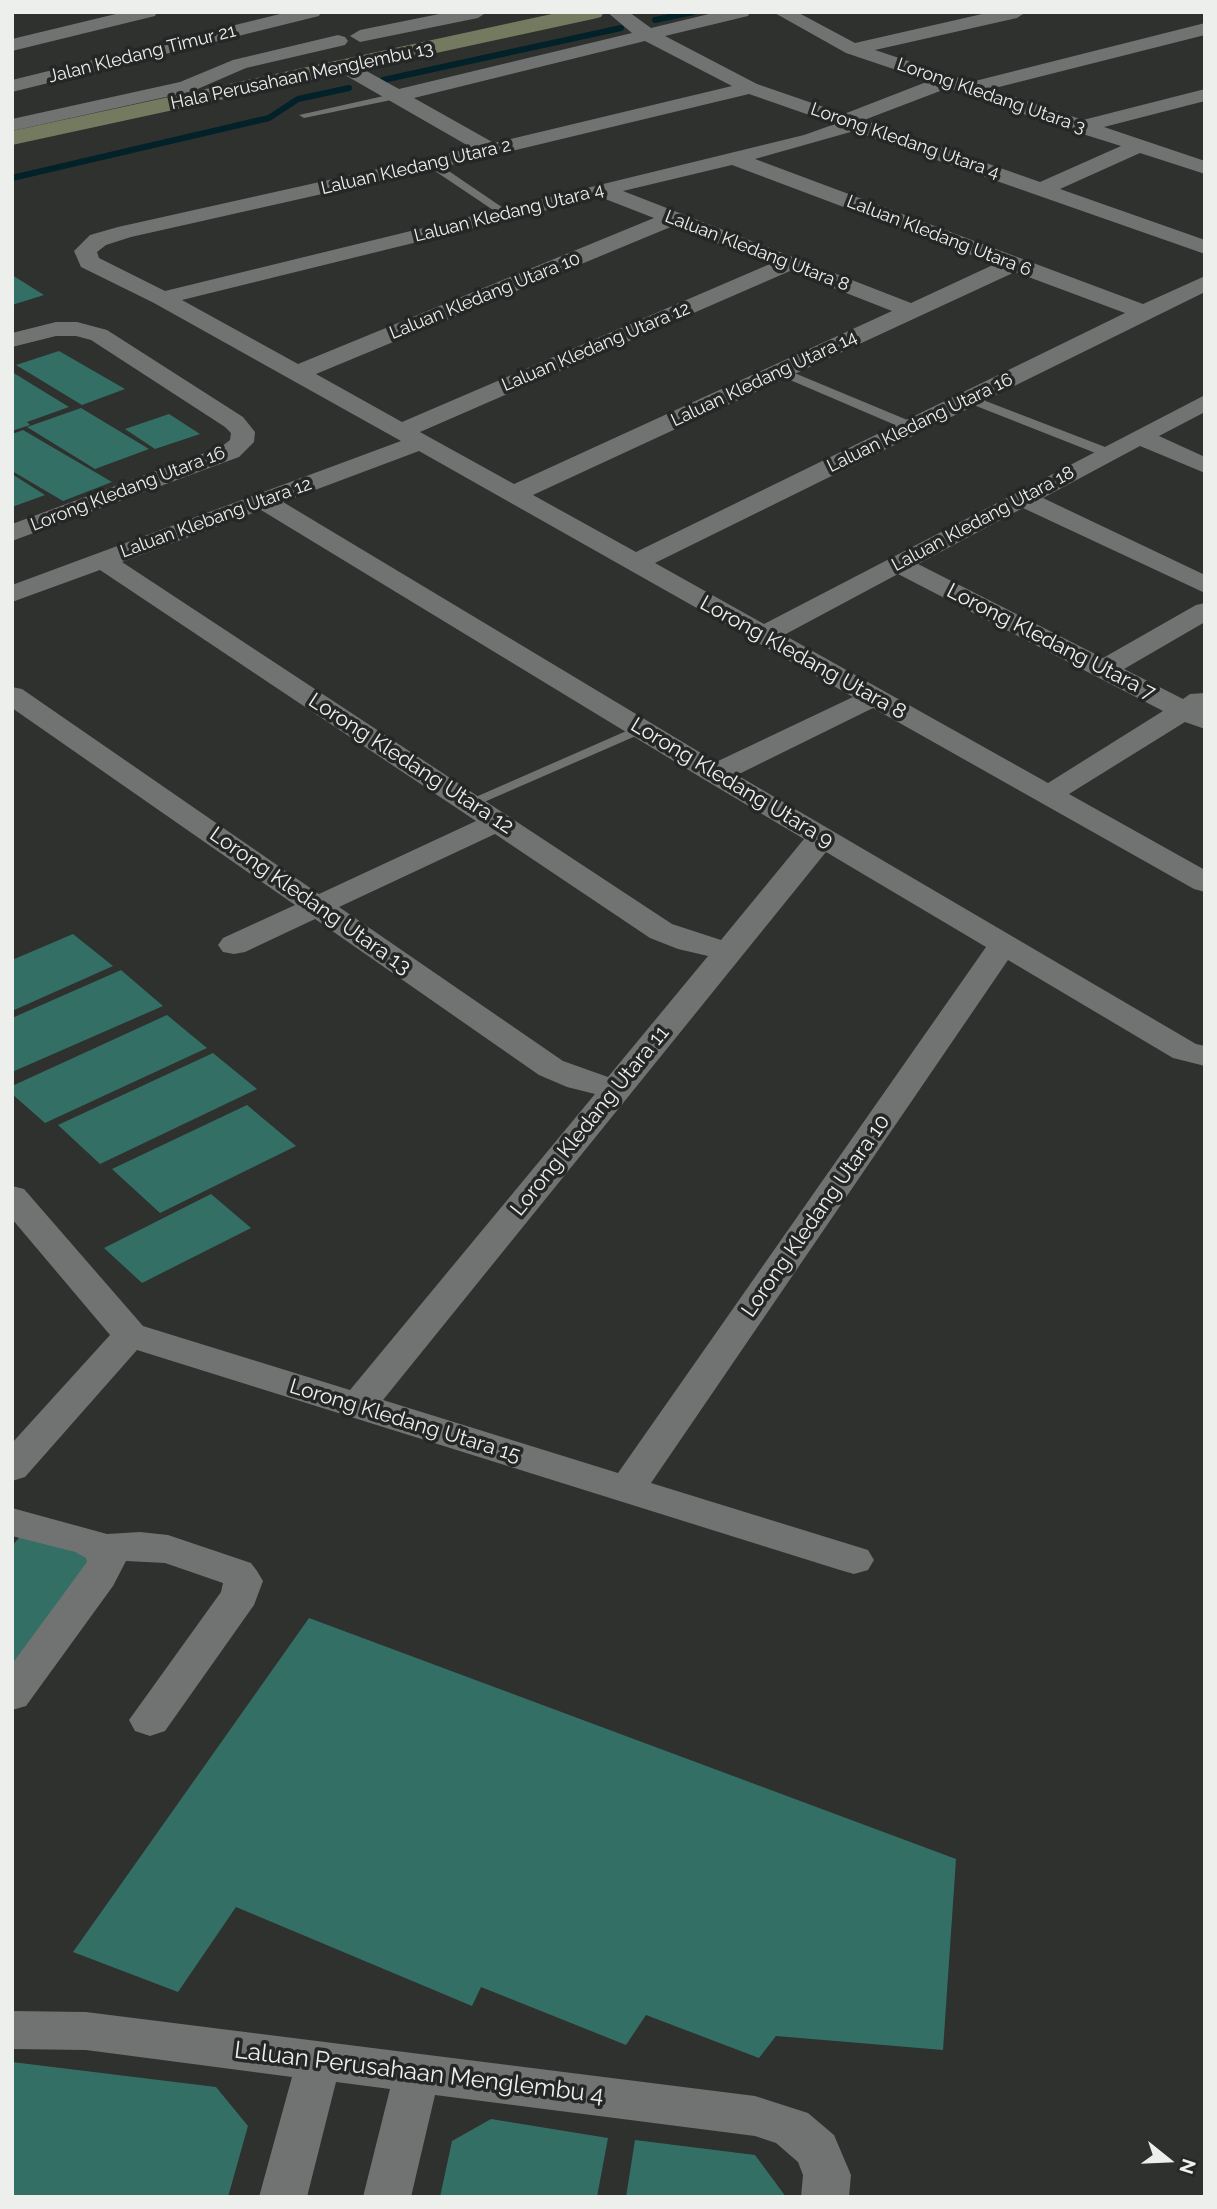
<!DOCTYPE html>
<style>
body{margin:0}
#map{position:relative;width:1217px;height:2209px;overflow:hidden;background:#2e312e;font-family:Raleway,sans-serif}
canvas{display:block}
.frame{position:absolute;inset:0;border:14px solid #edefed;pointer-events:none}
.north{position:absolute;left:1133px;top:2125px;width:70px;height:70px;-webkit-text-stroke:5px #242725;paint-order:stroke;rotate:108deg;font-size:19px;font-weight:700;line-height:28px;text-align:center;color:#edefed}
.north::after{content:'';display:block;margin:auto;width:24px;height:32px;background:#edefed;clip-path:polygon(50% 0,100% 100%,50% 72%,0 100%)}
</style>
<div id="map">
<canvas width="1217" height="2209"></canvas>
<div class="frame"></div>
<div class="north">N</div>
</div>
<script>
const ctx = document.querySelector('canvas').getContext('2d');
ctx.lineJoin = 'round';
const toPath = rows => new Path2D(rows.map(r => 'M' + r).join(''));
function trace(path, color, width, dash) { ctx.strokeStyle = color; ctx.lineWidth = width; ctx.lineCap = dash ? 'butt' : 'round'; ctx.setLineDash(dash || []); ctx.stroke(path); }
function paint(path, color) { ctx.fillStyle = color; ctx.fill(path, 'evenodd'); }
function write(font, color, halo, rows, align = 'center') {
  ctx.font = font + ' Raleway,sans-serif'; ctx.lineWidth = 7; ctx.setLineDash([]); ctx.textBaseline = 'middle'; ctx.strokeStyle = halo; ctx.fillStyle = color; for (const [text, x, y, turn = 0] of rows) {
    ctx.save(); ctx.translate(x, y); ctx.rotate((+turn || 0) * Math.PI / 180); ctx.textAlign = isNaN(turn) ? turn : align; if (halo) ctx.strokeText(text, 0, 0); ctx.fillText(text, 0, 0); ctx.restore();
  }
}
trace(toPath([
 [655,20,693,12],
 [383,80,621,28],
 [12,178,269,118,298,99,349,88]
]), '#032128', 6);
paint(toPath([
 [12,275,44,295,12,305],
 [59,351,125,389,82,405,16,365],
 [12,372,69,407,27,422,30,425,12,431],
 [81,408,149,449,95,469,27,427],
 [169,414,200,434,155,449,125,429],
 [23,430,112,482,63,501,12,471,12,434],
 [12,474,45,495,12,507],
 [73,934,113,966,12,1011,12,960],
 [121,970,163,1006,12,1072,12,1018],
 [167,1015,207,1048,45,1123,12,1094,12,1086],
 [213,1053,257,1089,100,1164,58,1125],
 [247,1105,296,1146,160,1213,112,1169],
 [211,1194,251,1228,142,1283,104,1248],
 [23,1533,103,1562,12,1672,12,1546],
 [309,1618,956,1859,943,2050,776,2036,759,2058,646,2015,626,2045,481,1987,472,2006,236,1907,178,1992,73,1952],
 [12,2062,216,2087,248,2126,228,2197,12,2197],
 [491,2119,608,2138,597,2197,440,2197,452,2141],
 [635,2140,755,2155,786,2197,626,2197]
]), '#346f66');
paint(toPath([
 [397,93,402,96,401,98,304,118,299,115,397,93],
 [426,161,434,161,512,214,502,216,426,165,426,161],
 [780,367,917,424,918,427,912,431,907,430,776,374,776,368,780,367],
 [970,395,1113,450,1114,453,1108,457,1103,456,966,402,966,396,970,395],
 [640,725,645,726,647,729,645,732,475,806,465,806,462,803,640,725]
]), '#707371');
paint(toPath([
 [124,12,157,12,155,16,12,51,12,39,124,12],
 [288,12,321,12,319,16,12,92,12,80,288,12],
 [449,12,487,12,478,18,360,42,350,36,360,30,449,12],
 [607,12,629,12,651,28,717,12,750,12,748,16,665,36,757,84,844,114,929,81,846,53,773,12,797,12,855,43,991,12,1026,12,1017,18,875,50,971,82,1205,23,1205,35,991,89,1083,120,1205,89,1205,101,1104,127,1205,161,1205,174,1140,153,1060,189,1205,240,1205,254,854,131,755,159,1143,304,1205,276,1205,292,655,563,764,624,1205,395,1205,412,1159,436,1205,457,1205,473,1140,446,1043,498,1205,575,1205,593,1023,508,918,564,1103,658,1196,605,1205,603,1205,622,1124,669,1183,699,1190,694,1205,693,1205,729,1185,722,1069,794,1205,870,1205,892,1194,889,873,708,737,775,1196,1044,1205,1046,1205,1066,1173,1058,1008,960,651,1483,868,1550,874,1560,868,1570,854,1574,840,1570,137,1350,25,1477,12,1481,12,1443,110,1335,12,1219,12,1186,24,1189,143,1326,350,1390,595,1094,567,1087,539,1075,315,919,245,952,234,954,223,952,218,945,223,938,295,905,12,708,12,687,22,689,319,894,476,821,100,570,12,602,12,585,401,441,154,303,81,267,74,251,90,235,118,227,472,148,338,71,335,67,345,61,352,63,399,89,632,33,607,12],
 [645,41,732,86,494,143,414,98,645,41],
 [948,88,1073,131,1121,146,1040,182,864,120,948,88],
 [749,94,835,124,804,135,165,291,99,258,97,252,106,245,131,237,491,156,749,94],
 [732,165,995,264,911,303,623,191,732,165],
 [600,197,654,218,298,364,182,300,600,197],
 [673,226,770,264,402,422,316,374,673,226],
 [790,271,892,311,514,484,420,432,790,271],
 [1015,272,1125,313,636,552,533,495,1015,272],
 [419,451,748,637,751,642,760,644,853,697,716,762,283,502,419,451],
 [261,510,705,780,804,839,721,940,672,924,122,562,261,510],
 [898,574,1163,711,1048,783,784,635,898,574],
 [495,834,650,938,678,949,708,956,608,1077,563,1061,339,907,495,834],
 [826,852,986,947,618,1473,383,1400,826,852],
 [338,35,345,37,348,41,345,45,246,68,193,91,12,131,12,119,180,82,233,60,338,35],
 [56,322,77,322,107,330,243,417,255,432,254,442,239,457,12,541,12,524,221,447,230,440,231,433,225,427,91,340,76,336,56,336,12,347,12,333,56,322],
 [12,1508,107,1534,140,1532,168,1535,251,1563,257,1571,263,1581,254,1605,165,1731,150,1736,135,1731,129,1720,221,1592,223,1583,165,1563,126,1561,113,1586,26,1706,12,1710,12,1664,87,1562,86,1558,75,1552,12,1536,12,1508],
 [12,2011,86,2012,755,2096,808,2113,834,2135,851,2175,849,2197,801,2197,803,2175,798,2162,776,2143,755,2136,435,2095,411,2197,363,2197,390,2089,336,2082,307,2197,259,2197,292,2077,86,2050,12,2049,12,2011]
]), '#707371');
paint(toPath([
 [561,12,604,12,601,17,593,19,12,145,12,131,561,12]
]), '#747a5f');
write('18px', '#edefed', '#242725', [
 ["Jalan Kledang Timur 21",142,54,-14],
 ["Hala Perusahaan Menglembu 13",302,76,-12],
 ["Lorong Kledang Utara 3",991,96,19],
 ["Lorong Kledang Utara 4",905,141,19],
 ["Laluan Kledang Utara 2",416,167,-13],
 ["Laluan Kledang Utara 4",509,213,-14],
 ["Laluan Kledang Utara 6",939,236,21],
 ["Laluan Kledang Utara 8",757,251,21],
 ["Laluan Kledang Utara 10",485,296,-22],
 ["Laluan Kledang Utara 12",596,347,-23],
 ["Laluan Kledang Utara 14",764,379,-25],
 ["Laluan Kledang Utara 16",920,423,-26],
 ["Lorong Kledang Utara 16",128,489,-21],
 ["Laluan Klebang Utara 12",216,518,-20],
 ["Laluan Kledang Utara 18",983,519,-28]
]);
write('21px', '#edefed', '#242725', [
 ["Lorong Kledang Utara 7",1051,642,27],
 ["Lorong Kledang Utara 8",803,658,29],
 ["Lorong Kledang Utara 12",411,764,33],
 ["Lorong Kledang Utara 9",732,783,31],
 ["Lorong Kledang Utara 13",310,901,35],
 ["Lorong Kledang Utara 11",590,1121,-51],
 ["Lorong Kledang Utara 10",816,1216,-55],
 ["Lorong Kledang Utara 15",405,1421,17]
]);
write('24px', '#edefed', '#242725', [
 ["Laluan Perusahaan Menglembu 4",419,2073,7]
]);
</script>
